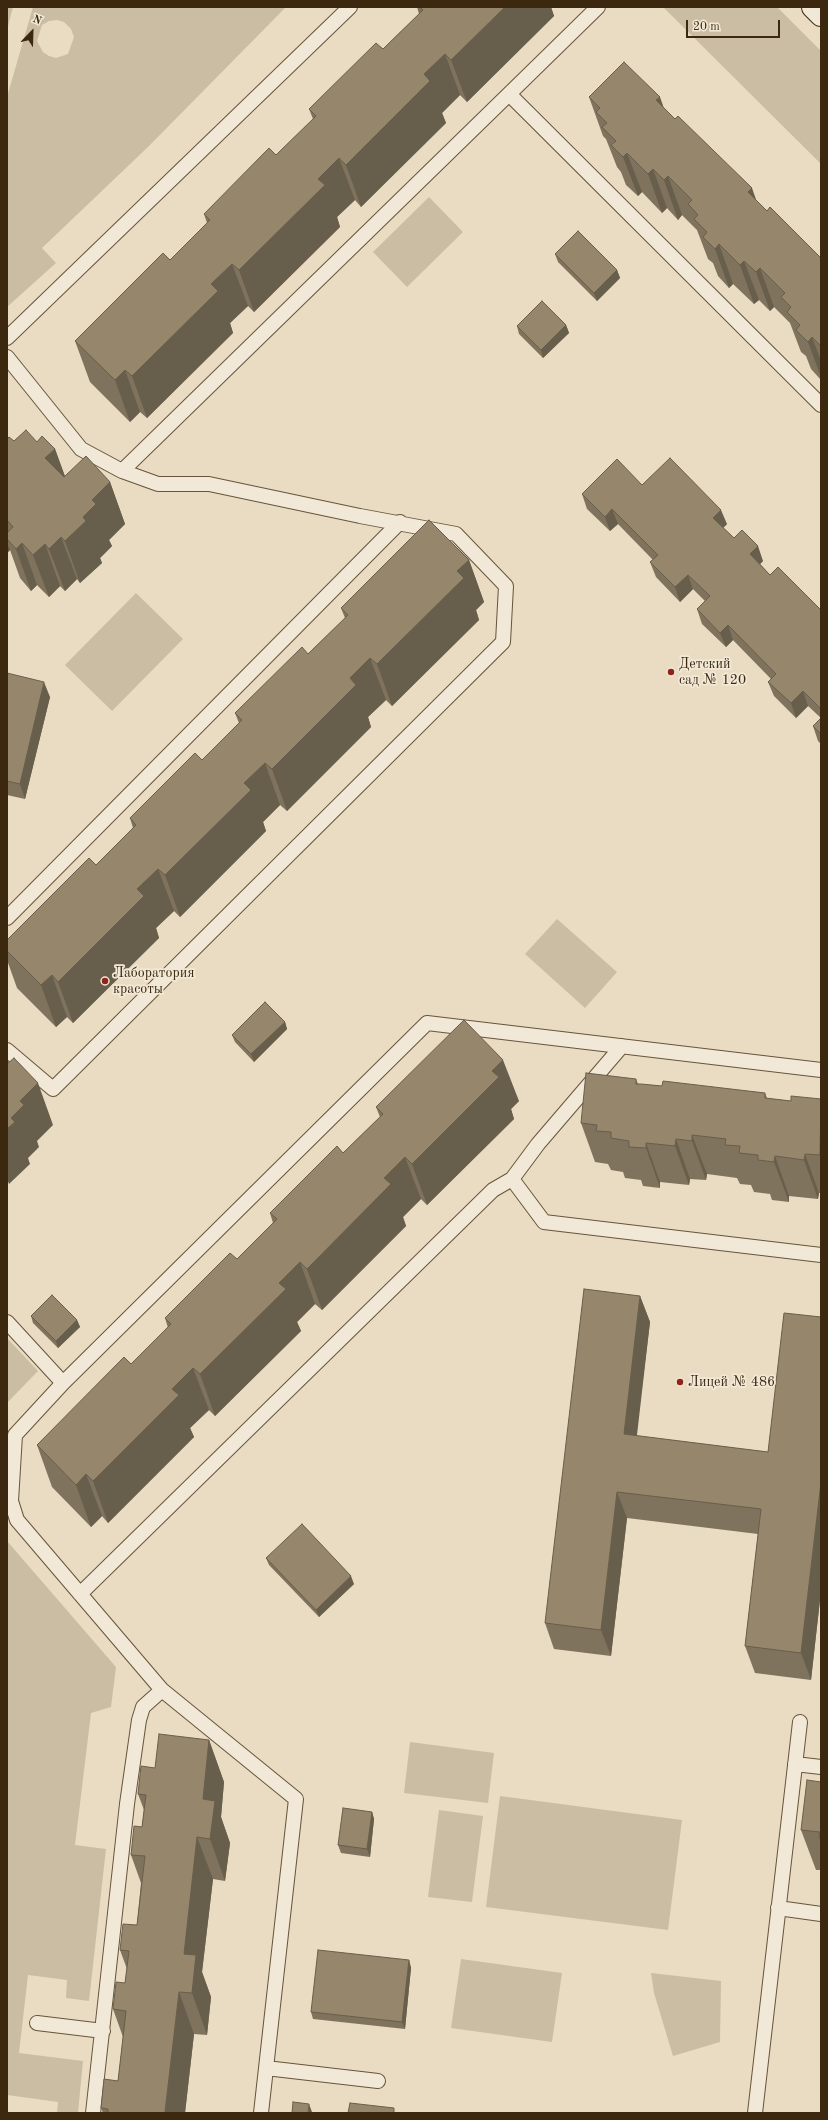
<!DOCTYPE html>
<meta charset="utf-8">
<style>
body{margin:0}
#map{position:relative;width:828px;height:2120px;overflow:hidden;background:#e9dcc2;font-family:"Old Standard TT",serif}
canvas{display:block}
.frame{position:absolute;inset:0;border:8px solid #3b280e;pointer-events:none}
.north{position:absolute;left:12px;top:12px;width:40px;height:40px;-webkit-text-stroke:3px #f1e8d7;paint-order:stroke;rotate:23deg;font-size:11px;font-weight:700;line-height:16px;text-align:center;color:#3b280e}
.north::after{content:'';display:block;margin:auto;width:14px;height:18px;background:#3b280e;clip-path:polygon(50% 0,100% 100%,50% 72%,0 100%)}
.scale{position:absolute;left:686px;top:20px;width:94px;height:18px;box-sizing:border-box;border:2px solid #3b280e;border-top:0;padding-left:5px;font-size:12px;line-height:14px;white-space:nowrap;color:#3b280e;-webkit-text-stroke:3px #f1e8d7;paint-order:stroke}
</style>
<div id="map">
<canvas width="828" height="2120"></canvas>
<div class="frame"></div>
<div class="north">N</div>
<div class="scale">20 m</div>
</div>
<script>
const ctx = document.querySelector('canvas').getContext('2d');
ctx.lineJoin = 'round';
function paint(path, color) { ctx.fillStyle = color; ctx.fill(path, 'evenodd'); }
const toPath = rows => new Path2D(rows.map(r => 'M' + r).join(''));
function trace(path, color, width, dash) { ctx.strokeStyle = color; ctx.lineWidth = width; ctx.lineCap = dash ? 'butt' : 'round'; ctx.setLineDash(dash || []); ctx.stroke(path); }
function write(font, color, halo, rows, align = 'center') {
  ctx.font = font + ' "Old Standard TT",serif'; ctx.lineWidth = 3.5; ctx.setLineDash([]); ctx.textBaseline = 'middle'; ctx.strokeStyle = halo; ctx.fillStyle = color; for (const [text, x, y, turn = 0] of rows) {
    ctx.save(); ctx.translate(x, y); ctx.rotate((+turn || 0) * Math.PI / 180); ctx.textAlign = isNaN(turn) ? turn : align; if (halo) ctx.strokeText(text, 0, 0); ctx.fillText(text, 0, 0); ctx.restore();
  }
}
paint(toPath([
 [7,7,13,7,7,30],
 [33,7,286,7,148,147,42,248,56,263,7,307,7,97],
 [57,20,64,22,71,29,74,37,68,54,56,58,49,56,43,52,37,41,42,25,49,21],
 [663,7,777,7,821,51,821,164],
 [429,197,463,232,407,287,373,252],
 [136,593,183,639,112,711,65,665],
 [557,919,617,972,585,1008,525,954],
 [7,1338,38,1371,7,1403],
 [7,1541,116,1667,111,1707,91,1713,75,1845,106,1849,89,2001,66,1998,67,1980,28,1975,19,2053,83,2061,78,2113,57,2113,58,2102,7,2095],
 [410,1742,494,1753,488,1803,404,1793],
 [500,1796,682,1820,668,1930,486,1907],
 [439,1810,483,1816,472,1902,428,1897],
 [461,1959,562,1973,552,2042,451,2028],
 [651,1973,721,1981,720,2042,673,2056,654,1993]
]), '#cbbda3');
const service = toPath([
 [598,7,509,94,821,405],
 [7,338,350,7],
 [7,357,81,449,122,471,509,94],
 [7,918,400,522],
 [622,1046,538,1144,512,1179,544,1222,821,1255],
 [7,1050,53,1089,503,642,506,586,456,534,360,516,209,484,158,484,122,471],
 [7,1322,63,1383,15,1435,11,1501,17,1520,162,1690,296,1799,261,2113],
 [63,1383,427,1023,821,1070],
 [80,1594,493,1190,512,1179],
 [795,1764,821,1767],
 [778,1908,821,1914],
 [37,2023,103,2031],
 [266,2068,378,2081],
 [93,2113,127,1804,139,1720,143,1707,162,1690],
 [755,2113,800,1722]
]);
const secondary = toPath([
 [813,7,821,15]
]);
trace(service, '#66553b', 16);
trace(secondary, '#3b280e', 24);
trace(service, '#f1e8d7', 14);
trace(secondary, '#f1e8d7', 22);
paint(toPath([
 [417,7,551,7,554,16,467,102,460,95,442,113,446,123,361,207,355,200,337,217,340,227,254,312,248,306,230,323,233,333,147,418,140,412,130,422,90,382,75,341,170,260,207,223,204,214,276,155,313,119,309,109,383,49,419,14],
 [589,97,664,108,767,211,821,258,821,380,811,369,806,356,801,352,790,323,774,307,770,311,759,300,754,304,733,284,729,288,718,276,713,263,708,259,697,230,682,215,678,220,667,208,662,213,642,192,638,196,626,185,621,172,617,167,606,139,603,136],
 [555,254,617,270,620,278,597,301,558,262],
 [566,325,569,333,543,358,519,334,517,326],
 [7,439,14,441,37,442,55,449,65,476,110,482,125,524,109,540,112,546,100,558,102,563,80,583,77,579,65,591,60,586,49,597,37,585,31,591,20,578,10,550,7,553],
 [642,485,727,524,723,528,734,538,763,561,760,564,770,575,821,610,821,744,818,741,813,726,821,718,808,706,796,718,774,696,768,682,771,679,733,640,726,647,702,624,697,609,705,601,693,589,680,602,656,577,650,562,653,560,618,524,610,531,587,509,582,494],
 [469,560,484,602,476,610,479,620,392,706,386,700,368,717,371,727,287,811,280,805,263,822,266,831,180,917,174,911,156,928,159,938,73,1023,67,1017,56,1027,17,988,7,960,7,940,96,865,133,828,130,818,202,760,239,723,235,713,308,654,345,618,341,608],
 [7,673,50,697,25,799,7,795],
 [285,1022,287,1029,254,1062,235,1042,232,1035],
 [636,1079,638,1084,662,1086,765,1093,767,1098,791,1101,821,1099,821,1193,819,1193,818,1199,789,1196,789,1202,772,1200,770,1194,754,1192,751,1185,740,1184,737,1178,707,1174,706,1180,690,1179,689,1185,660,1182,660,1188,643,1186,641,1180,625,1178,623,1172,611,1170,608,1164,595,1162,581,1123],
 [519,1101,511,1109,514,1119,427,1205,421,1199,403,1217,406,1226,322,1310,315,1304,297,1322,301,1331,215,1416,209,1410,190,1428,194,1437,108,1523,102,1516,91,1527,52,1487,37,1445,131,1364,168,1328,165,1318,237,1259,273,1223,270,1213,343,1153,380,1117,376,1107],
 [640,1296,650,1322,636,1436,768,1452,821,1317,821,1591,811,1680,755,1673,745,1646,758,1534,627,1518,611,1656,554,1649,545,1623],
 [31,1316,77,1320,80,1327,58,1348,33,1323],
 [266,1558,354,1584,319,1617,269,1565],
 [209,1740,224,1782,221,1817,230,1843,225,1881,213,1879,202,1972,211,1997,207,2035,194,2034,185,2113,103,2113,101,2108,118,2081,123,2037,113,2009,125,1983,127,1969,120,1950,137,1925,141,1883,131,1855,142,1827,144,1810,138,1794,155,1768],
 [821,1782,821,1870,816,1870,801,1830],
 [372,1812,374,1819,370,1857,341,1853,338,1845],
 [409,1960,411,1968,405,2029,313,2019,311,2012]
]), '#80735d');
paint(toPath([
 [505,7,551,7,554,16,467,102,451,60],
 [445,54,460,95,442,113,446,123,361,207,346,165,424,74],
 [660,97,674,137,656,100],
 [627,153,642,192,638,196,623,157],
 [339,158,355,200,337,217,340,227,254,312,239,270,318,179],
 [653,169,667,208,662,213,648,174],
 [668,176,682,215,678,220,664,180],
 [752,188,766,228,748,192],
 [719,244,733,284,729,288,715,249],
 [744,261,759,300,754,304,740,265],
 [232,264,248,306,230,323,233,333,147,418,132,376,211,284],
 [760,268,774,307,770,311,756,272],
 [617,270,620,278,597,301,594,293],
 [566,325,569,333,543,358,541,350],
 [812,337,821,361,821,377,808,342],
 [125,370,140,412,130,422,115,380],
 [55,449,70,491,45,458],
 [110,482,125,524,109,540,112,546,100,558,102,563,80,583,65,541,83,517,92,500],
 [612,509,618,524,610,531,605,517],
 [721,510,727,524,719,532,713,518],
 [61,537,77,579,65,591,49,549],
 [7,543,10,550,7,553],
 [22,543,37,585,31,591,16,549],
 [45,544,60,586,49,597,33,555],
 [758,546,763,561,755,569,750,554],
 [469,560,484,602,476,610,479,620,392,706,377,664,457,571],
 [688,575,693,589,680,602,675,587],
 [728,625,733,640,726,647,720,633],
 [370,658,386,700,368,717,371,727,287,811,272,769,350,678],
 [44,682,50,697,25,799,20,784],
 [803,691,808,706,796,718,791,703],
 [265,763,280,805,263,822,266,831,180,917,165,875,244,783],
 [158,869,174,911,156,928,159,938,73,1023,58,982,137,889],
 [52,975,67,1017,56,1027,41,985],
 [285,1022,287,1029,254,1062,251,1054],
 [503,1060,519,1101,511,1109,514,1119,427,1205,412,1164,492,1071],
 [38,1083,53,1125,37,1141,39,1147,28,1158,30,1164,9,1184,7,1179,7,1129,11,1118,20,1101],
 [692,1135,707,1174,706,1180,692,1141],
 [676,1139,690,1179,689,1185,675,1146],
 [646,1143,660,1182,660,1188,646,1148],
 [805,1154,819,1193,818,1199,804,1160],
 [775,1156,789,1196,789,1202,774,1162],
 [405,1157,421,1199,403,1217,406,1226,322,1310,307,1269,384,1178],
 [300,1262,315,1304,297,1322,301,1331,215,1416,200,1374,279,1283],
 [640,1296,650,1322,634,1461,624,1434],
 [77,1320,80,1327,58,1348,56,1341],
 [193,1368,209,1410,190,1428,194,1437,108,1523,93,1481,172,1389],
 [86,1474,102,1516,91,1527,76,1485],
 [821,1482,821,1591,811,1680,801,1653],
 [617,1492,627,1518,611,1656,601,1630],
 [351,1576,354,1584,319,1617,316,1610],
 [209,1740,224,1782,221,1817,230,1843,225,1881,210,1839,203,1799],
 [372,1812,374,1819,370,1857,367,1849],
 [197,1837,213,1879,202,1972,211,1997,207,2035,192,1993,184,1954],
 [409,1960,411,1968,405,2029,402,2022],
 [179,1992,194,2034,185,2113,166,2113,165,2112],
 [309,2104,312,2112,312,2113,308,2113]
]), '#685e4c');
const building = toPath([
 [419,7,505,7,451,60,445,54,424,74,430,81,346,165,339,158,318,179,325,185,239,270,232,264,211,284,218,291,132,376,125,370,115,380,75,341,163,253,170,260,210,220,204,214,269,148,276,155,316,116,309,109,376,43,383,49,423,10,419,7],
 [624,62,660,97,656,100,675,119,678,116,752,188,748,192,767,211,770,207,821,258,821,346,812,337,808,342,796,330,800,325,787,312,791,307,781,297,785,293,760,268,756,272,744,261,740,265,719,244,715,249,703,237,707,232,694,219,698,215,688,204,692,200,668,176,664,180,653,169,648,174,627,153,623,157,611,145,616,141,602,127,607,123,596,112,600,108,589,97,624,62],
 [578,231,617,270,594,293,555,254,578,231],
 [542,301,566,325,541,350,517,326,542,301],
 [26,430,37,442,42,436,55,449,45,458,64,477,86,456,110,482,92,500,96,504,83,517,86,521,65,541,61,537,49,549,45,544,33,555,22,543,16,549,7,539,7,533,13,527,7,520,7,439,9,437,14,441,26,430],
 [670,458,721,510,713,518,734,538,742,530,758,546,750,554,770,575,778,567,821,610,821,709,803,691,791,703,768,682,776,674,728,625,720,633,697,609,710,596,688,575,675,587,650,562,658,555,612,509,605,517,582,494,617,459,642,485,670,458],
 [429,520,469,560,457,571,464,578,377,664,370,658,350,678,356,685,272,769,265,763,244,783,251,790,165,875,158,869,137,889,144,896,58,982,52,975,41,985,7,951,7,940,89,858,96,865,136,825,130,818,195,753,202,760,242,720,235,713,302,647,308,654,348,615,341,608,429,520],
 [7,673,44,682,20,784,7,781,7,673],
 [821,718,821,734,813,726,821,718],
 [265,1002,285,1022,251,1054,232,1035,265,1002],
 [464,1020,503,1060,492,1071,499,1077,412,1164,405,1157,384,1178,391,1184,307,1269,300,1262,279,1283,286,1289,200,1374,193,1368,172,1389,179,1395,93,1481,86,1474,76,1485,37,1445,124,1357,131,1364,171,1324,165,1318,230,1253,237,1259,277,1219,270,1213,337,1146,343,1153,383,1114,376,1107,464,1020],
 [14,1058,38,1083,20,1101,24,1105,11,1118,15,1122,7,1129,7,1064,14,1058],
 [586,1073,636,1079,636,1084,641,1084,662,1086,663,1081,765,1093,765,1098,791,1101,791,1096,821,1099,820,1155,805,1154,804,1160,775,1156,774,1162,758,1160,758,1155,739,1153,740,1146,725,1145,726,1139,692,1135,692,1141,676,1139,675,1146,646,1143,646,1148,629,1147,629,1141,611,1138,611,1132,596,1131,597,1125,581,1123,586,1073],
 [584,1289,640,1296,624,1434,768,1452,784,1313,821,1317,821,1482,801,1653,745,1646,761,1509,617,1492,601,1630,545,1623,584,1289],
 [52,1295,77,1320,56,1341,31,1316,52,1295],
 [302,1524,351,1576,316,1610,266,1558,302,1524],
 [159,1734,209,1740,203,1799,215,1801,210,1839,197,1837,184,1954,196,1955,192,1993,179,1992,165,2112,177,2113,108,2113,108,2109,101,2108,104,2079,118,2081,126,2011,113,2009,116,1982,125,1983,129,1951,120,1950,123,1924,137,1925,145,1856,131,1855,134,1826,142,1827,146,1795,138,1794,141,1766,155,1768,159,1734],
 [807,1780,821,1782,821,1838,819,1838,820,1832,801,1830,807,1780],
 [343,1808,372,1812,367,1849,338,1845,343,1808],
 [318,1950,409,1960,402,2022,311,2012,318,1950],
 [293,2102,309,2104,308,2113,292,2113,293,2102],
 [350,2103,394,2108,394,2113,348,2113,350,2103]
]);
paint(building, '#95866c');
trace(building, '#685e4c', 1);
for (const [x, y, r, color] of [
 [671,672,4,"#8f2418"],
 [105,981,4,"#8f2418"],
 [680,1382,4,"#8f2418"]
]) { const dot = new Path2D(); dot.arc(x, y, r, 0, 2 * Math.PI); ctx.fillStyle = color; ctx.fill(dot); trace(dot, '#f1e8d7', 1.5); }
write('14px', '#3b280e', '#f1e8d7', [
 ["Детский",679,664],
 ["сад № 120",679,680],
 ["Лаборатория",113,973],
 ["красоты",113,989],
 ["Лицей № 486",688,1382]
], 'left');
</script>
